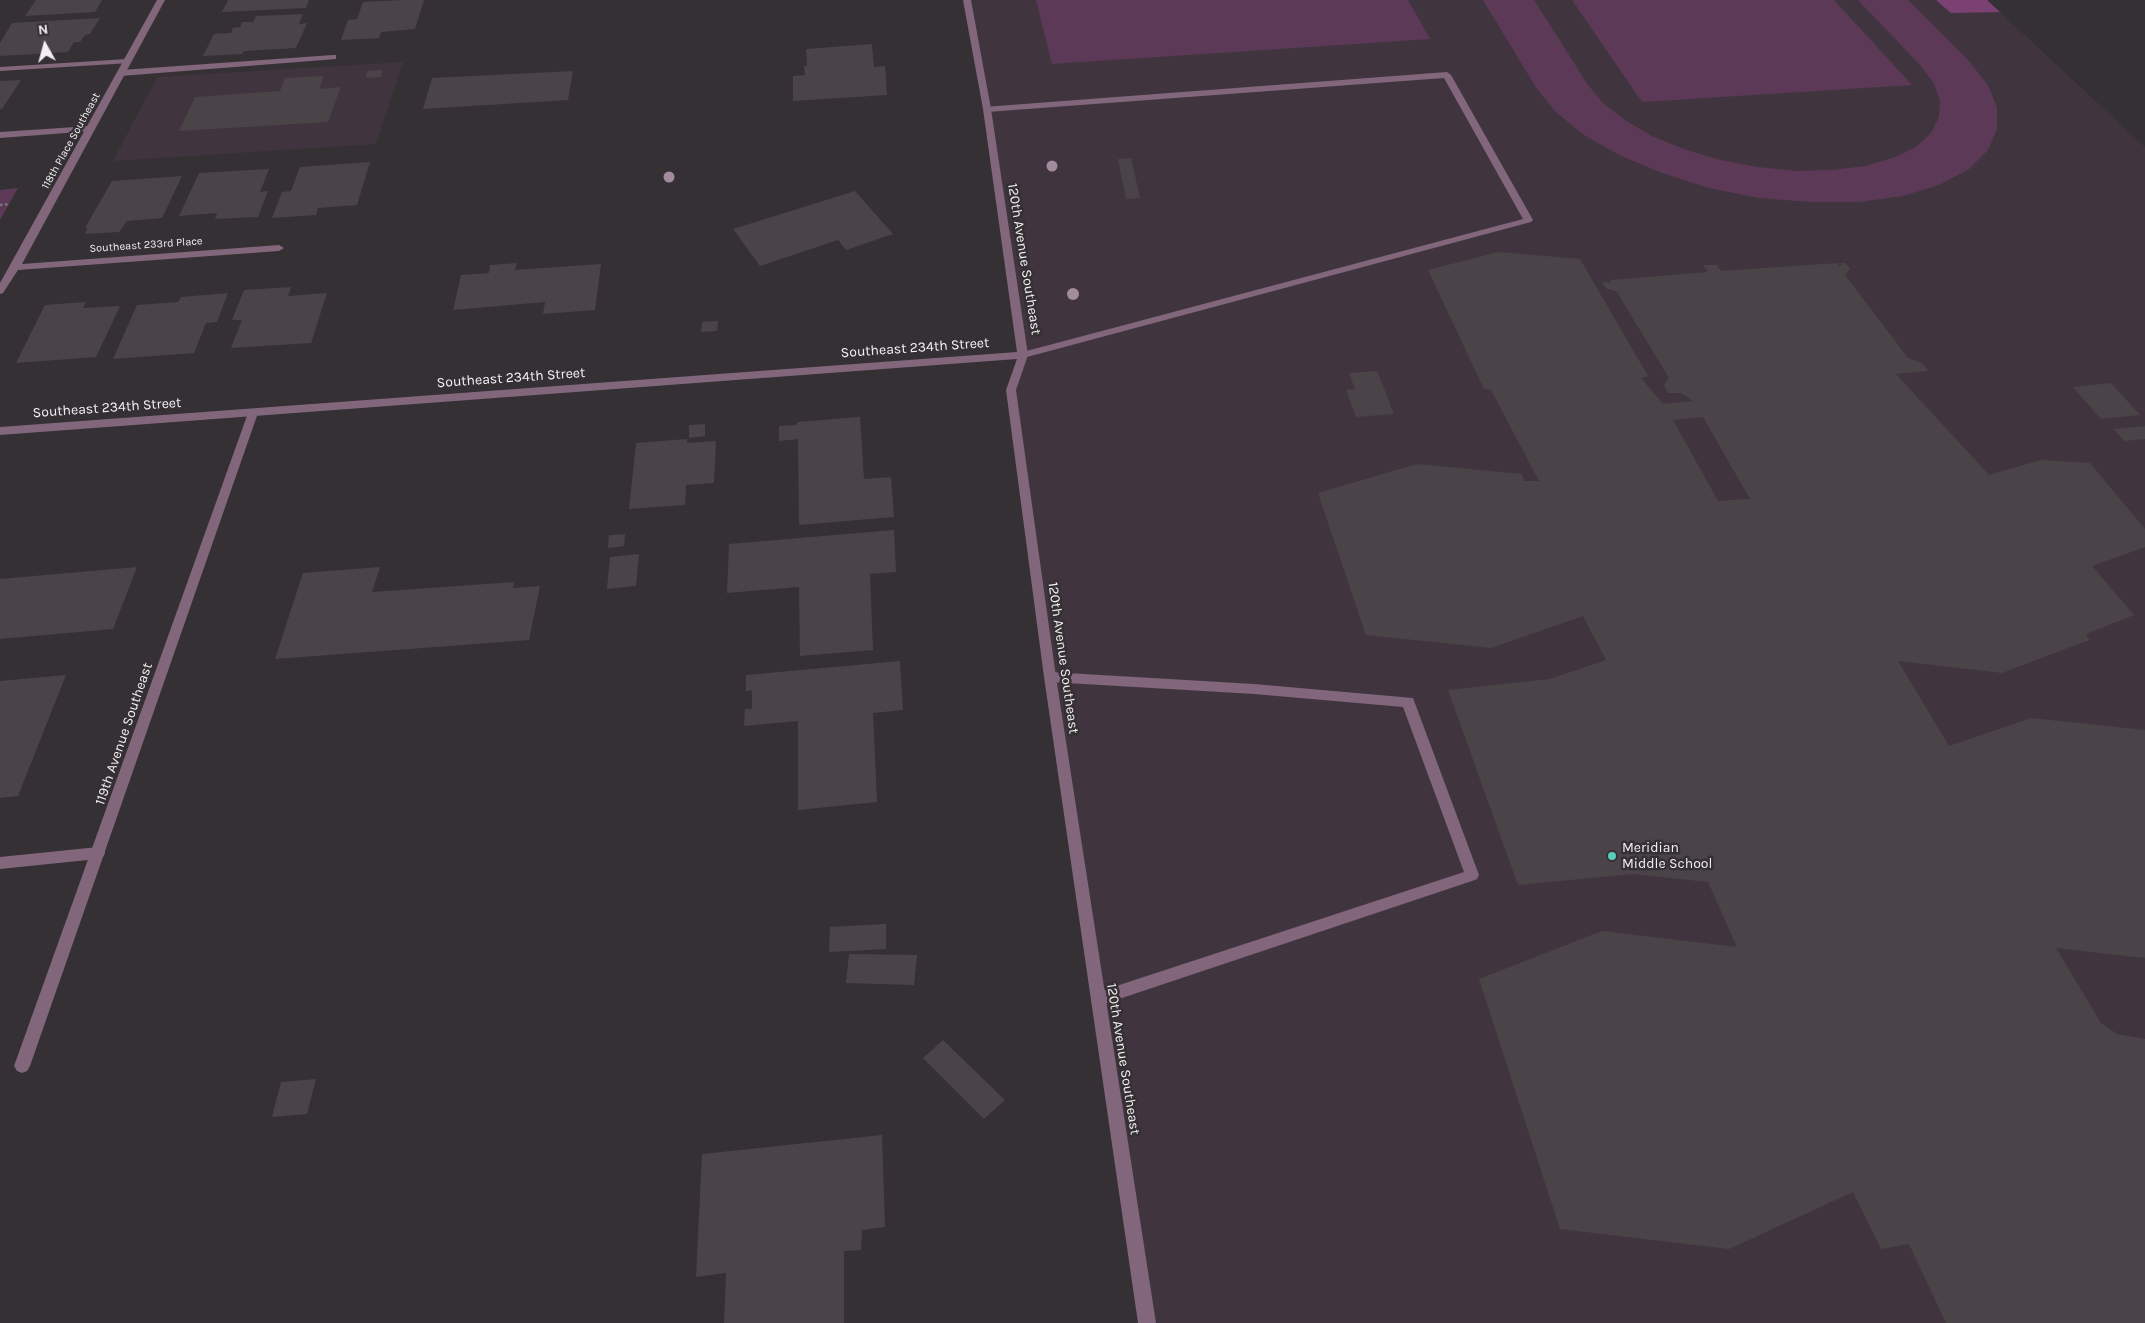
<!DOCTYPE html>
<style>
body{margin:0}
#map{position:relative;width:2145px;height:1323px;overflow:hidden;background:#353034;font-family:Karla,sans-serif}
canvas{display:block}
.north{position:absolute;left:20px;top:20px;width:50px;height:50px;-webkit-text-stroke:4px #353034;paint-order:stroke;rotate:353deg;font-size:14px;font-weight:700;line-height:20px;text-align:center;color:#f3eff2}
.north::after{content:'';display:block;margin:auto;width:18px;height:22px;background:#f3eff2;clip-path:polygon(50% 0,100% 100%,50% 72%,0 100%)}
</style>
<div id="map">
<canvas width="2145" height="1323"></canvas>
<div class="north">N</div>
</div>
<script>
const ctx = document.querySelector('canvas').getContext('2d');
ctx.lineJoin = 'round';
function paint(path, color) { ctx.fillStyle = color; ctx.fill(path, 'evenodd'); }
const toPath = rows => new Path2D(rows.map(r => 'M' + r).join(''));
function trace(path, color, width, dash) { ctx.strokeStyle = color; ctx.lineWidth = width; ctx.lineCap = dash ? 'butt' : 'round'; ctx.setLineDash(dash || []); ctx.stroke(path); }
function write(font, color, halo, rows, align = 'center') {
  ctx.font = font + ' Karla,sans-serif'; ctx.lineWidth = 5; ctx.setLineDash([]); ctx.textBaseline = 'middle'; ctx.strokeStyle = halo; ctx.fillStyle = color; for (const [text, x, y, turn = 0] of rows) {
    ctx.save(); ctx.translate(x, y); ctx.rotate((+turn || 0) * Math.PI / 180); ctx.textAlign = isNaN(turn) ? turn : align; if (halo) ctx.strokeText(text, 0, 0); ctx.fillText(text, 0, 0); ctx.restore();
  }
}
paint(toPath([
 [966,0,1987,0,2145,147,2145,1323,1149,1323,1011,390,1023,355],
 [403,62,376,144,113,161,157,77]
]), '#40353e');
paint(toPath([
 [1036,0,1408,0,1430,39,1052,64],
 [1483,0,1534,0,1588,85,1603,103,1625,120,1652,136,1684,149,1720,160,1758,167,1795,171,1832,170,1865,166,1893,158,1916,147,1931,133,1939,117,1940,100,1933,82,1920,65,1858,0,1908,0,1969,61,1987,84,1997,107,1997,129,1988,150,1969,169,1939,185,1903,196,1859,202,1810,202,1759,198,1709,188,1662,173,1619,155,1584,135,1556,112,1537,89],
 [1572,0,1834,0,1912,85,1642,102],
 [18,188,0,220,0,190]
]), '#5c3956');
paint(toPath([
 [1936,0,1987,0,2000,12,1951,13]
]), '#7c4173');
paint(toPath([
 [36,0,102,0,95,12,25,16],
 [228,0,309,0,306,8,222,12],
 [403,0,424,0,415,29,381,32,379,38,341,40,348,20,357,19,363,2],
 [303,14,299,24,307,23,296,48,244,51,242,54,203,56,214,34,231,33,233,28,240,27,242,22,253,22,256,16],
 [100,18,90,34,85,35,80,42,74,42,68,52,0,56,0,43,12,23],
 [872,44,874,67,885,66,887,95,793,101,793,76,805,75,804,66,807,66,806,49],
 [382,70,381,77,366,78,367,71],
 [573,71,568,100,423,109,432,78],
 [324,76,319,89,341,87,328,122,179,131,195,97,280,91,285,78],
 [21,80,2,109,0,109,0,81],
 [1131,158,1140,198,1126,199,1118,159],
 [370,162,357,205,318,208,316,215,272,218,282,192,291,191,300,167],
 [269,169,260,192,268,191,258,217,215,219,217,213,179,216,199,173],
 [182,176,162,218,127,221,119,232,85,234,87,228,85,228,112,181],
 [855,191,893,234,846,250,838,240,760,266,733,229],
 [1498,252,1580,259,1648,376,1641,378,1663,404,1693,401,1681,393,1668,393,1664,385,1669,378,1617,292,1606,288,1602,282,1611,283,1610,280,1708,272,1703,265,1717,265,1721,271,1838,263,1839,266,1842,265,1840,263,1845,263,1850,269,1845,275,1908,358,1922,363,1928,371,1896,374,1989,475,2041,460,2090,463,2145,529,2145,547,2092,566,2134,615,2086,634,2089,640,2002,673,1898,661,1949,746,2031,718,2145,730,2145,958,2056,948,2101,1023,2117,1034,2145,1039,2145,1323,1946,1323,1909,1244,1881,1249,1853,1192,1729,1249,1560,1229,1479,979,1602,931,1737,947,1708,882,1633,874,1518,885,1448,690,1550,679,1606,660,1583,616,1491,648,1366,635,1318,493,1417,464,1522,474,1524,481,1539,481,1491,390,1484,389,1428,270],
 [1703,417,1750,499,1718,501,1673,420],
 [517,263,515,270,601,264,595,310,543,314,545,302,453,310,461,275,489,273,490,265],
 [291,287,288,296,327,293,311,343,231,348,242,320,232,320,244,290],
 [228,293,217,322,206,323,194,353,113,359,137,305,178,302,181,297],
 [86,302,83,308,120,306,96,357,16,363,45,305],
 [718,321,717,331,701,332,702,322],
 [1377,371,1394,414,1356,417,1346,390,1355,389,1349,373],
 [2111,383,2140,415,2101,419,2073,387],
 [860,417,864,479,891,477,894,517,799,525,798,439,779,441,779,426,797,425,797,422],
 [705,424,705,436,689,438,689,425],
 [2145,426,2145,439,2124,441,2114,429],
 [687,439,687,443,716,441,714,483,686,485,685,505,629,509,636,443],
 [894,530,896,572,870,574,873,650,800,656,799,587,727,593,729,544],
 [625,534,624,546,608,548,609,535],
 [639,554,636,586,607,589,610,557],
 [137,567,113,629,0,639,0,579],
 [380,567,372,592,514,582,513,588,540,586,529,640,275,659,303,573],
 [900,661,903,710,873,713,877,802,798,810,798,721,744,726,745,709,752,709,752,690,746,691,746,675],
 [66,675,18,796,0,798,0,681],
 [886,924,886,949,829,952,830,927],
 [849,954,917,955,914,985,846,983],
 [943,1040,1005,1100,984,1119,923,1058],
 [316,1079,307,1114,272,1117,281,1082],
 [882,1135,885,1227,862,1230,861,1250,844,1251,844,1323,724,1323,726,1273,696,1277,702,1154]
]), '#4a4448');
trace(toPath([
 [0,205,9,204]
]), '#797578', 2.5, [2.5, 2.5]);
paint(toPath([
 [333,55,336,55,336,59,121,76,117,73,121,70,333,55],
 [127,59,130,59,130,63,0,71,0,67,127,59],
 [1447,72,1451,75,1533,220,1531,222,1027,357,1019,357,1018,355,1019,353,1523,219,1444,78,987,112,984,111,984,107,1447,72],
 [90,126,93,127,93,131,0,138,0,132,90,126],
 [1050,672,1254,684,1413,698,1479,875,1477,879,1472,881,1098,1006,1093,1004,1091,999,1093,994,1098,992,1464,872,1403,707,1254,694,1050,682,1046,680,1044,677,1046,674,1050,672],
 [98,847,103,849,105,853,103,857,98,859,0,869,0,857,98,847]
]), '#81667c');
paint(toPath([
 [157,0,165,0,22,264,279,245,284,248,279,251,18,270,3,293,0,294,0,283,157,0],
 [253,409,258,413,30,1066,27,1071,22,1073,17,1071,14,1066,248,413,253,409]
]), '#81667c');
paint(toPath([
 [963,0,971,0,991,109,1028,355,1016,390,1056,677,1156,1323,1138,1323,1044,677,1006,390,1017,359,0,435,0,427,1017,352,983,109,963,0]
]), '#81667c');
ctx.fillStyle = '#a18b9c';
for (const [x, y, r] of [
 [1052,166,5.5],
 [669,177,5.5],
 [1073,294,6]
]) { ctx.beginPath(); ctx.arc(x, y, r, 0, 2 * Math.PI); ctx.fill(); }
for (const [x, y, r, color] of [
 [1612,856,5,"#59cebe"]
]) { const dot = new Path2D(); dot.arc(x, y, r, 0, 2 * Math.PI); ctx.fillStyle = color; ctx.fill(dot); trace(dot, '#353034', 2); }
write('11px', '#f3eff2', '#353034', [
 ["118th Place Southeast",71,141,-61],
 ["Southeast 233rd Place",146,245,-4]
]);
write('14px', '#f3eff2', '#353034', [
 ["120th Avenue Southeast",1024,259,81],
 ["Southeast 234th Street",915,348,-4],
 ["Southeast 234th Street",511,378,-4],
 ["Southeast 234th Street",107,408,-4],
 ["120th Avenue Southeast",1063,658,82],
 ["119th Avenue Southeast",124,734,-71],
 ["120th Avenue Southeast",1123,1059,81]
]);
write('14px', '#f3eff2', '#353034', [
 ["Meridian",1622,848],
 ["Middle School",1622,864]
], 'left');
</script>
